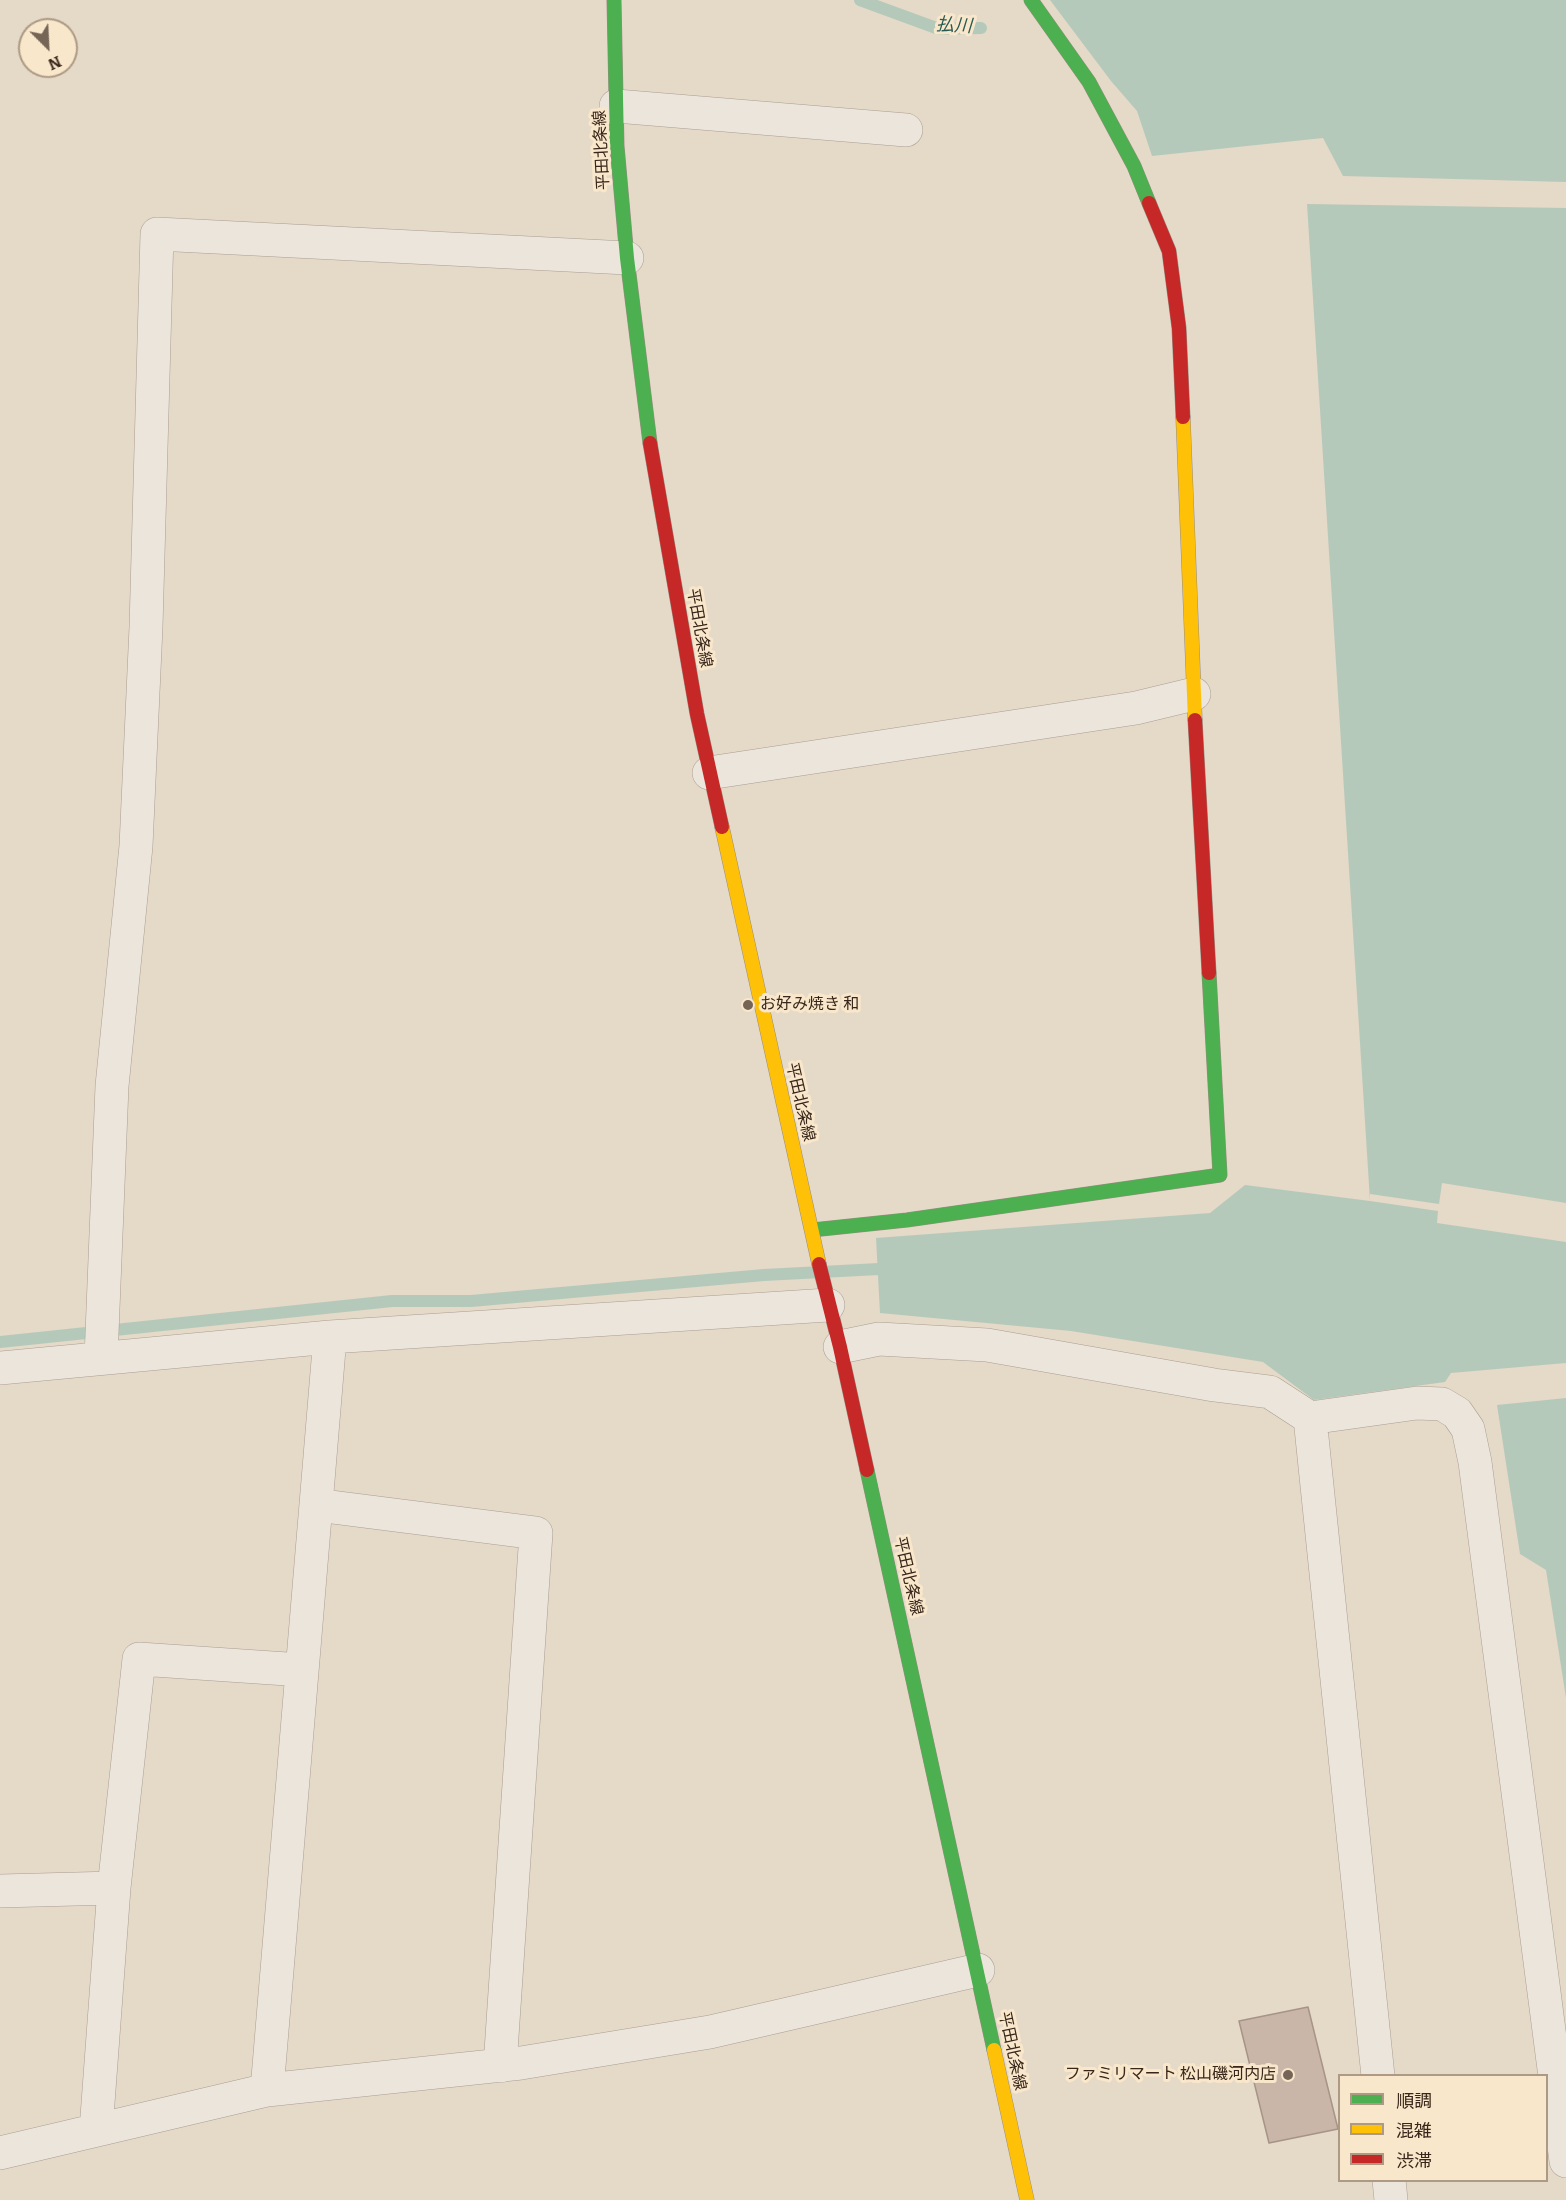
<!DOCTYPE html>
<meta charset="utf-8">
<style>
body{margin:0}
#map{position:relative;width:1566px;height:2200px;overflow:hidden;background:#e5d9c8;font-family:Bitter,"Noto Sans JP",serif}
canvas{display:block}
.legend{position:absolute;left:1338px;top:2074px;width:210px;height:108px;box-sizing:border-box;background:#f9e7cb;border:2px solid #ac9a84;margin:0;padding:8px 10px;list-style:none;font-size:18px;color:#38261a}
.legend li{display:flex;align-items:center;gap:12px;height:30px}
.legend b{width:30px;border:2px solid #ac9a84}
.north{position:absolute;left:18px;top:18px;width:60px;height:60px;box-sizing:border-box;background:#f9e7cb;border:2px solid #ac9a84;border-radius:50%;rotate:156deg;font-size:16px;font-weight:700;line-height:24px;text-align:center;color:#38261a}
.north::after{content:'';display:block;margin:auto;width:21px;height:27px;background:#756557;clip-path:polygon(50% 0,100% 100%,50% 72%,0 100%)}
</style>
<div id="map">
<canvas width="1566" height="2200"></canvas>
<ul class="legend">
<li><b style="height:8px;background:#4caf50"></b>順調</li>
<li><b style="height:8px;background:#ffc107"></b>混雑</li>
<li><b style="height:8px;background:#c62828"></b>渋滞</li>
</ul>
<div class="north">N</div>
</div>
<script>
const ctx = document.querySelector('canvas').getContext('2d');
ctx.lineJoin = 'round';
function paint(path, color) { ctx.fillStyle = color; ctx.fill(path, 'evenodd'); }
const toPath = rows => new Path2D(rows.map(r => 'M' + r).join(''));
function trace(path, color, width, dash) { ctx.strokeStyle = color; ctx.lineWidth = width; ctx.lineCap = dash ? 'butt' : 'round'; ctx.setLineDash(dash || []); ctx.stroke(path); }
function write(font, color, halo, rows, align = 'center') {
  ctx.font = font + ' Bitter,"Noto Sans JP",serif'; ctx.lineWidth = 6; ctx.setLineDash([]); ctx.textBaseline = 'middle'; ctx.strokeStyle = halo; ctx.fillStyle = color; for (const [text, x, y, turn = 0] of rows) {
    ctx.save(); ctx.translate(x, y); ctx.rotate((+turn || 0) * Math.PI / 180); ctx.textAlign = isNaN(turn) ? turn : align; if (halo) ctx.strokeText(text, 0, 0); ctx.fillText(text, 0, 0); ctx.restore();
  }
}
paint(toPath([
 [1050,0,1566,0,1566,182,1343,176,1323,138,1152,156,1137,111,1111,81],
 [1307,204,1566,208,1566,1363,1451,1373,1445,1382,1314,1400,1263,1362,1071,1331,880,1313,876,1238,1210,1213,1245,1185,1370,1201],
 [1566,1398,1566,1698,1546,1570,1520,1554,1497,1405]
]), '#b5c9bb');
paint(toPath([
 [1442,1183,1566,1203,1566,1242,1437,1223,1438,1211,1370,1201,1370,1194,1439,1204]
]), '#e5d9c8');
trace(toPath([
 [860,0,939,29,981,28],
 [0,1342,392,1301,471,1301,764,1275,879,1269]
]), '#b5c9bb', 12);
const building = toPath([
 [1308,2007,1338,2129,1269,2143,1239,2021,1308,2007]
]);
paint(building, '#cab6a8');
trace(building, '#a59487', 1.5);
const street = toPath([
 [616,106,906,130],
 [709,773,1136,708,1194,694],
 [840,1347,879,1339,987,1345,1214,1385,1270,1392,1310,1418,1378,2076],
 [101,1358,112,1086,136,846,146,627,157,234,627,258],
 [0,1368,330,1337,828,1305],
 [1310,1418,1417,1403,1442,1404,1457,1413,1468,1429,1475,1462,1566,2161],
 [316,1505,536,1533,500,2066],
 [114,1888,139,1659,302,1670],
 [0,1891,114,1888,96,2130],
 [267,2090,330,1337],
 [0,2153,267,2090,521,2063,710,2032,978,1970],
 [1389,2180,1391,2200]
]);
const fast = toPath([
 [614,0,617,146,627,258,650,443],
 [1031,0,1089,82,1134,166,1149,203],
 [812,1230,907,1220,1220,1175,1209,973],
 [867,1470,994,2050]
]);
const slow = toPath([
 [1183,417,1195,720],
 [722,827,819,1264],
 [994,2050,1027,2200]
]);
const jam = toPath([
 [1149,203,1169,251,1179,328,1183,417],
 [650,443,697,714,722,827],
 [1195,720,1209,973],
 [819,1264,840,1347,867,1470]
]);
trace(street, '#aa9e92', 34);
trace(fast, '#998e82', 15);
trace(slow, '#998e82', 15);
trace(jam, '#998e82', 15);
trace(street, '#ece5db', 33);
trace(fast, '#4caf50', 14);
trace(slow, '#ffc107', 14);
trace(jam, '#c62828', 14);
for (const [x, y, r, color] of [
 [748,1005,6,"#756557"],
 [1288,2075,6,"#756557"]
]) { const dot = new Path2D(); dot.arc(x, y, r, 0, 2 * Math.PI); ctx.fillStyle = color; ctx.fill(dot); trace(dot, '#f9e7cb', 2); }
write('16px', '#38261a', '#f9e7cb', [
 ["平田北条線",602,150,-93],
 ["平田北条線",699,628,80],
 ["平田北条線",800,1102,77],
 ["平田北条線",908,1576,77],
 ["平田北条線",1012,2051,78]
]);
write('16px', '#38261a', '#f9e7cb', [
 ["お好み焼き 和",760,1005],
 ["ファミリマート 松山磯河内店",1276,2075,"right"]
], 'left');
write('italic 18px', '#275a52', '#f9e7cb', [
 ["払川",954,26,3]
]);
</script>
